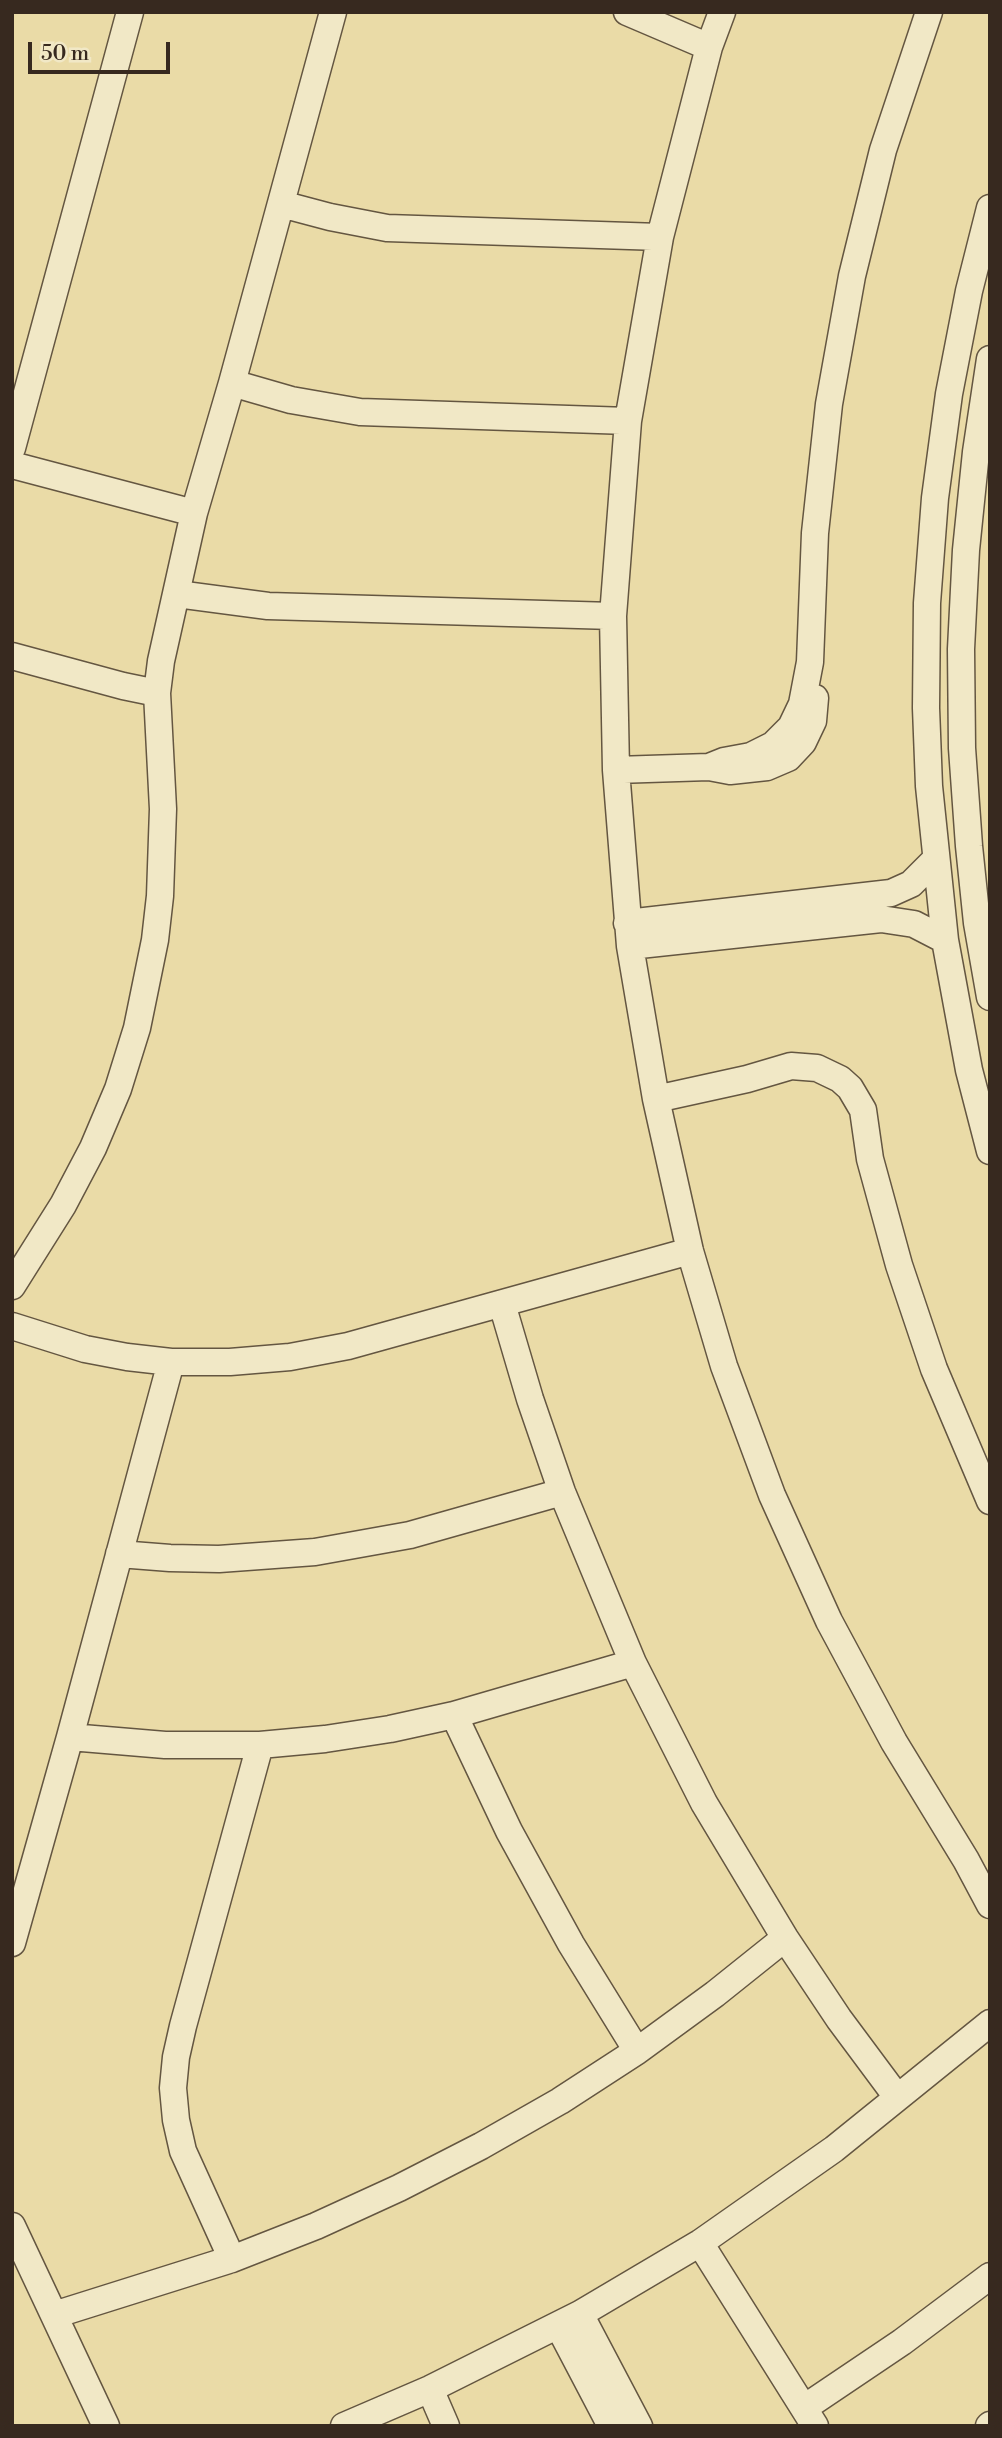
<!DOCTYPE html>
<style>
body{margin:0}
#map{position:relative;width:1002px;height:2438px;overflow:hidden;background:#eadba7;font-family:"Libre Bodoni",serif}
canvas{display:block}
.frame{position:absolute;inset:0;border:14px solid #37291f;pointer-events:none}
.scale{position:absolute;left:28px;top:42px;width:142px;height:32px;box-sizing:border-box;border:4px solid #37291f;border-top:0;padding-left:9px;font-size:21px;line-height:24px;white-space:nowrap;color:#37291f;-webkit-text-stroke:5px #f1e8c6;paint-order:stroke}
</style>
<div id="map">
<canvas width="1002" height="2438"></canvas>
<div class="frame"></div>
<div class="scale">50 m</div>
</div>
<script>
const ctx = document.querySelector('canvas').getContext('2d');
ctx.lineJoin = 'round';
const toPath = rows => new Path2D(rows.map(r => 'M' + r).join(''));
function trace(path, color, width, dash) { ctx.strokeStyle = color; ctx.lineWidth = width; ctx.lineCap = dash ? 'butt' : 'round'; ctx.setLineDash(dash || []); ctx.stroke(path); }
const minor = toPath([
 [627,12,709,47],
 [722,12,709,47,660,237,628,421,613,616,616,770,630,946,656,1099,690,1251,724,1366,772,1495,829,1621,894,1742,966,1860,990,1905],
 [281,204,330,217,387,228,660,237],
 [990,208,969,291,949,394,935,498,927,603,926,708,929,786,945,940,969,1070,990,1151],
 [990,359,976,452,966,550,961,649,962,748,969,846,977,923,990,997],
 [232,383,291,400,360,412,628,421],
 [12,448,130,12],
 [12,465,194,513],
 [177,594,268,606,613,616],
 [12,656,123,686,157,693],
 [709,767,724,761,751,756,773,745,791,727,802,704,810,662,815,533,829,404,852,276,883,150,929,12],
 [616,770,709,767,730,771,767,767,788,758,803,742,813,721,815,698],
 [627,923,891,893,911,884,936,859],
 [630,946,881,919,914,924,945,940],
 [656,1099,747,1079,791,1066,817,1068,840,1079,850,1088,863,1110,870,1159,899,1265,934,1369,990,1501],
 [12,1286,63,1205,93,1148,118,1089,137,1028,155,940,160,896,163,809,157,693,161,661,194,513,232,383,333,12],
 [502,1304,530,1399,562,1492,633,1663,704,1803,785,1938,839,2019,897,2097],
 [12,1326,85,1349,127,1357,171,1362,230,1362,290,1357,348,1346,690,1251],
 [119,1554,170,1558,219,1559,315,1552,410,1535,562,1492],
 [454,1715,509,1831,571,1944,637,2051],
 [70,1737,165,1745,260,1745,325,1739,390,1729,454,1715,633,1663],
 [12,1943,70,1737,171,1362],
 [12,2226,106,2426],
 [700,2243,815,2426],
 [232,2259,183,2151,176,2120,173,2088,176,2057,183,2026,260,1745],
 [580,2314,639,2426],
 [54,2315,232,2259,316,2226,399,2188,481,2146,560,2101,637,2051,715,1994,785,1938],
 [558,2325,611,2426],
 [430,2389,446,2426],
 [804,2408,902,2342,990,2276],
 [344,2426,430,2389,580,2314,700,2243,834,2149,990,2023],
 [989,2426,990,2425]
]);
trace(minor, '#645641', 29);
trace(minor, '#f1e8c6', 26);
</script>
